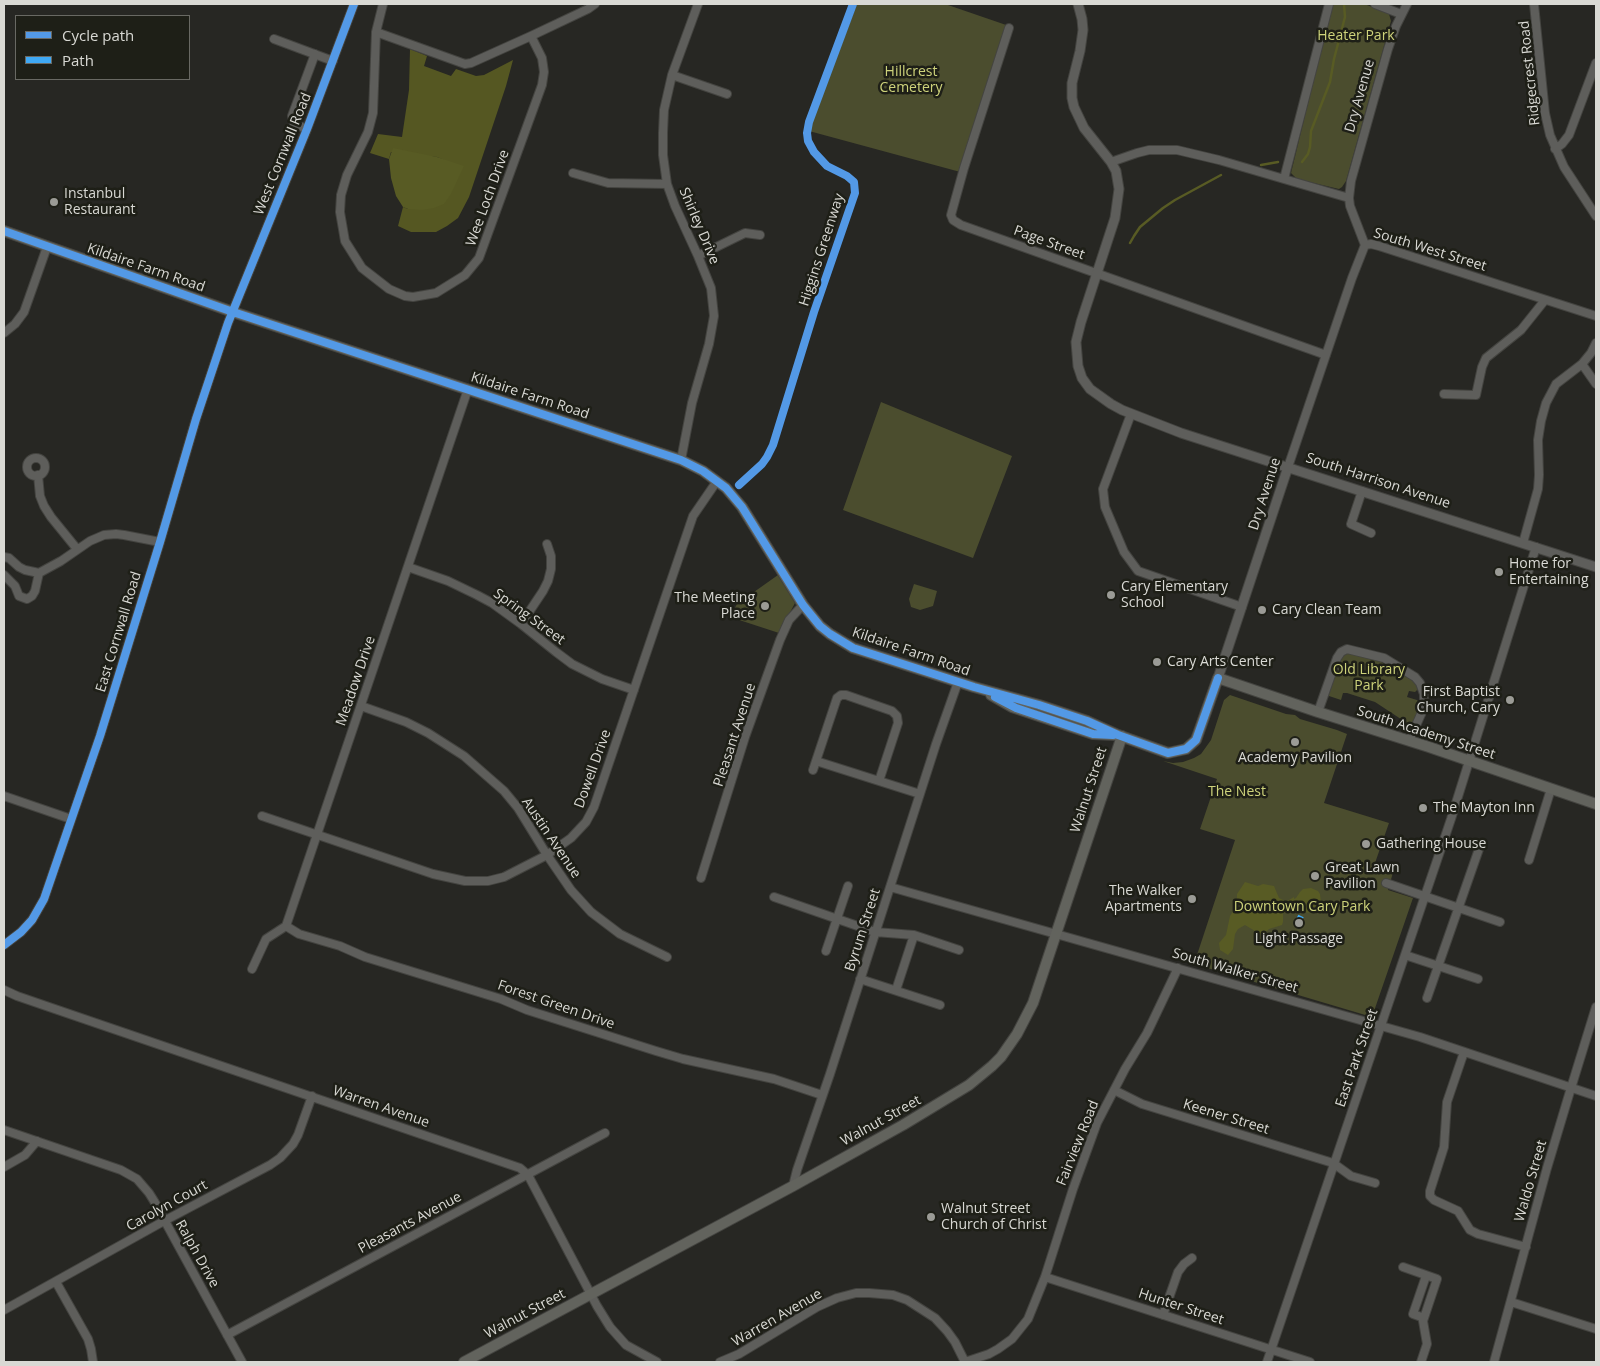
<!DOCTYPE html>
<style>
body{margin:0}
#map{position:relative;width:1600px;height:1366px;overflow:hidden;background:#272723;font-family:"Open Sans",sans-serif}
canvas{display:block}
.frame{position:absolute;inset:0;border:5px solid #d9d9d4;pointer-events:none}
.legend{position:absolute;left:15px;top:15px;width:175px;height:65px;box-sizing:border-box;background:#1e1f17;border:1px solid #696963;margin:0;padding:6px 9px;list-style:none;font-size:15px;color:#d9d9d4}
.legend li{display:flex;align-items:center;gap:10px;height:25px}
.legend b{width:25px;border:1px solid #696963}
</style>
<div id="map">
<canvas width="1600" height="1366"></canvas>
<div class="frame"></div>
<ul class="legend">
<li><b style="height:6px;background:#5399e6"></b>Cycle path</li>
<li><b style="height:6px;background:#3fa9f5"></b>Path</li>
</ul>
</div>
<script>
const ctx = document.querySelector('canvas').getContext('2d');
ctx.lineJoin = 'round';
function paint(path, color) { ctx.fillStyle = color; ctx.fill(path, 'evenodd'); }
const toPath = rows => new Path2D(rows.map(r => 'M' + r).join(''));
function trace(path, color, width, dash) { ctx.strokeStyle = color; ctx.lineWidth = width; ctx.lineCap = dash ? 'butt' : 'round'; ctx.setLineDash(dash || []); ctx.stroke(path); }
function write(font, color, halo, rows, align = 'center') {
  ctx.font = font + ' "Open Sans",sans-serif'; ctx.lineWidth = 5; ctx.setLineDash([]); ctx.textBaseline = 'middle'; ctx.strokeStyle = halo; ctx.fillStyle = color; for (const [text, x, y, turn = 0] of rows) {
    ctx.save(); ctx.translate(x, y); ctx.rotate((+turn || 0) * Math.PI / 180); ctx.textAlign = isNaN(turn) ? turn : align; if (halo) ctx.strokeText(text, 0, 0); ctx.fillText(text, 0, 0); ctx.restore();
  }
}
paint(toPath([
 [857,4,945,4,1012,27,964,173,809,131],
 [1332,4,1364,4,1386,12,1389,14,1391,21,1346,181,1342,187,1339,189,1297,179,1291,173],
 [881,402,1012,456,973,558,843,510],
 [778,575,795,603,779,633,730,617,737,604],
 [914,584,937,591,933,606,920,610,911,607,909,599],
 [1347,652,1376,659,1415,682,1418,689,1415,692,1409,691,1407,697,1417,700,1421,705,1413,727,1375,702,1347,693,1343,693,1341,700,1326,695,1339,657],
 [1230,695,1286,714,1295,715,1300,719,1337,730,1347,734,1324,803,1389,823,1375,863,1394,869,1388,890,1413,898,1372,1017,1194,964,1235,840,1200,829,1217,779,1163,761,1173,763,1183,762,1194,758,1201,754,1211,740,1224,700]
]), '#4b4d2e');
paint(toPath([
 [410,49,427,56,424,66,451,76,456,69,476,76,484,75,513,60,506,86,469,197,458,218,447,226,436,232,411,232,398,226,403,207,408,209,444,160,437,157,391,152,389,159,370,153,378,134,402,137,409,90]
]), '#555722');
paint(toPath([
 [393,148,437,157,464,166,451,194,444,204,434,208,422,210,408,209,403,207,396,196,391,178,389,159],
 [1245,882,1258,886,1263,884,1274,886,1279,898,1283,900,1282,903,1284,903,1294,897,1294,899,1296,898,1300,892,1303,889,1311,888,1318,891,1320,894,1321,902,1318,909,1311,913,1303,912,1297,908,1283,913,1283,922,1282,925,1269,929,1265,933,1260,934,1245,925,1238,929,1235,934,1233,949,1228,955,1220,950,1219,943,1226,935,1230,916,1237,905,1237,894]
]), '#585b24');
trace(toPath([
 [1302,162,1308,154,1310,147,1311,131,1330,82,1334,59,1345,17,1344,4],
 [1261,165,1278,162],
 [1130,243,1134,236,1140,227,1163,208,1175,200,1221,175]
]), '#585b24', 2.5);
const minor = toPath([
 [383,4,376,32,373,113,368,132,347,175,341,195,340,212,345,241,362,268,389,289,405,296,413,297,436,293,465,275,479,258,542,85,544,72,542,58,531,36],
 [1375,4,1401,14],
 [1534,4,1545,113,1550,135,1564,167,1596,216],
 [1009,28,964,168,951,215,953,220,961,225,1326,355],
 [376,32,465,64,471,63,531,36,588,9,595,4],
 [274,39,333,61],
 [672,75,727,94],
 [307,129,294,124,292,116,315,54],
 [1555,149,1562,144,1569,135,1596,63],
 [1111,162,1137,153,1149,150,1177,150,1219,160,1349,198],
 [573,173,608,183,667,184],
 [1284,179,1329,4],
 [1365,245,1350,206,1349,198,1351,181,1388,49,1396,26,1407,4],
 [1365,245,1371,244,1379,246,1596,316],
 [698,256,745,233,760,235],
 [4,333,15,324,24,312,47,247],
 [1582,364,1596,384],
 [1444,394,1476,395,1482,367,1486,358,1521,330,1545,300],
 [1131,414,1103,489,1105,507,1124,552,1138,571,1242,607],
 '27 467a9 9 0 1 1 18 0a9 9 0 1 1-18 0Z',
 [681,460,692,403,709,344,714,316,711,288,698,256,675,206,667,184,663,155,663,133,664,110,672,75,698,4],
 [1288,467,1352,278,1365,245],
 [38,475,40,496,44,506,51,517,77,549],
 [1362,491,1351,524,1371,533],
 [1523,543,1538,489,1539,475,1538,440,1541,421,1546,403,1556,384,1582,364,1591,353,1596,343],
 [4,557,9,558,19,567,25,570,39,573,61,561,90,541,104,535,116,534,124,535,160,542],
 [408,567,448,581,477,595,492,603,521,624,556,652,572,664,602,679,634,690],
 [4,575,15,586,19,596,27,599,32,596,35,591,39,573],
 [521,624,543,591,548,581,551,569,551,556,547,544],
 [361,706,406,722,428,733,464,756,504,791,518,808,547,855,571,890,591,912,620,934,667,957],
 [1318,712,1337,658,1341,652,1347,649,1384,658,1415,677,1420,683,1424,694,1424,704,1422,712,1409,741],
 [816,761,920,794],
 [813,770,837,698,841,695,846,695,892,711,897,716,898,723,879,781],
 [4,796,71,819],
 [262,816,433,874,465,881,488,881,504,877,547,855,571,838,586,822,594,807,693,516,717,481],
 [1529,860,1551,789],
 [701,878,745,737,780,640,789,620,803,605],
 [1386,883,1500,922],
 [890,887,1420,1037,1596,1096],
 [774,897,875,932,914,935,959,950],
 [286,926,299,934,340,946,365,957,501,999,527,1010,656,1051,683,1059,774,1079,822,1095],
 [4,945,21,932,32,920,44,899,100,736,160,542,196,419,228,323,307,129,354,4],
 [826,951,848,886],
 [1405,955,1478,979],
 [252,969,266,939,286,926,468,389],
 [860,979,940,1005],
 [4,990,17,996,49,1007,520,1168,528,1175,597,1306,610,1327,626,1345,657,1362],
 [896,990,914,935],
 [1427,998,1479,849],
 [1464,1052,1447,1102,1444,1147,1430,1191,1430,1196,1434,1200,1458,1211,1470,1230,1478,1234,1526,1247],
 [1114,1090,1142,1104,1333,1163,1351,1176,1375,1183],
 [4,1130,121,1170,137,1179,149,1193,154,1201,242,1362],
 [4,1167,25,1155,37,1141],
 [793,1186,797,1170,830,1074,936,744,958,682],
 [1403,1267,1437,1279,1423,1321,1427,1344,1421,1362],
 [1045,1277,1310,1362],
 [56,1282,88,1339,91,1349,93,1362],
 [1511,1302,1596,1329],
 [4,1310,164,1221,270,1165,280,1158,293,1144,298,1135,312,1096],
 [1163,1315,1178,1272,1184,1264,1192,1258],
 [1424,1318,1413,1314,1426,1276],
 [227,1335,605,1133],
 [720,1362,739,1354,817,1307,837,1298,856,1293,869,1293,893,1295,907,1300,935,1318,947,1331,955,1342,965,1362],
 [965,1362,989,1354,998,1349,1012,1339,1028,1319,1045,1277,1073,1189,1097,1123,1125,1069,1147,1033,1178,968],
 [1267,1362,1451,819,1536,547],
 [1494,1362,1547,1168,1571,1088,1596,1007]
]);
const tertiary = toPath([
 [1078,4,1082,19,1083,30,1080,51,1072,83,1072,98,1074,107,1084,128,1111,162,1116,171,1119,189,1115,218,1081,322,1076,342,1078,366,1082,378,1090,389,1111,404,1122,410,1181,433,1596,567],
 [1218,678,1288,467]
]);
const secondary = toPath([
 [4,231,233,312,681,460,703,471,726,488,742,507,803,605,820,626,830,634,853,648,974,687,1039,705,1087,721,1118,735,1168,753,1186,749,1196,740,1218,678,1318,712,1429,747,1596,804],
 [991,695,1012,707,1093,734,1114,735],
 [464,1362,793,1186,903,1125,969,1085,992,1066,1001,1057,1017,1034,1033,1003,1122,736]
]);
trace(minor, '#444440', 10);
trace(tertiary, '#444440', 11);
trace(secondary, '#444440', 12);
trace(minor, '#5e5e5b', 8);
trace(tertiary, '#5e5e5b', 9);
trace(secondary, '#62635d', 10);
trace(toPath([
 [1299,920,1301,916]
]), '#3fa9f5', 6, [12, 6]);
trace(toPath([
 [4,231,233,312,681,460,703,471,726,488,742,507,803,605,820,626,830,634,853,648,974,687,1039,705,1087,721,1118,735,1168,753,1186,749,1196,740,1218,678],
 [739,485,762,464,767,457,773,445,814,312,855,193,854,182,847,176,827,166,814,152,808,141,807,133,809,122,853,4],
 [995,697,1016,708,1093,734,1113,735],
 [4,945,21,932,32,920,44,899,100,736,160,542,196,419,228,323,307,129,354,4]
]), '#5399e6', 8);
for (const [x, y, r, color] of [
 [54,202,5,"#9b9b96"],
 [1499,572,5,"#9b9b96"],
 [1111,595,5,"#9b9b96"],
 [765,606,5,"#9b9b96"],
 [1262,610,5,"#9b9b96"],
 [1157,662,5,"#9b9b96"],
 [1510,700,5,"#9b9b96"],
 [1295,742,5,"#9b9b96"],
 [1423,808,5,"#9b9b96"],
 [1366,844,5,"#9b9b96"],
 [1315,876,5,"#9b9b96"],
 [1192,899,5,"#9b9b96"],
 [1299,923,5,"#9b9b96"],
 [931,1217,5,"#9b9b96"]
]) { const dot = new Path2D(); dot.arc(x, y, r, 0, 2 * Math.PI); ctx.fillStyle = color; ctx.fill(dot); trace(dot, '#1e1f17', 2); }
write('14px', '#ced37b', '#1e1f17', [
 ["Heater Park",1356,36],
 ["Hillcrest",911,72],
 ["Cemetery",911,88],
 ["Old Library",1369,670],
 ["Park",1369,686],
 ["The Nest",1237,792],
 ["Downtown Cary Park",1302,907]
]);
write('14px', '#d9d9d4', '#1e1f17', [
 ["Ridgecrest Road",1530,73,-96],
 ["Dry Avenue",1360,96,-74],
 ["West Cornwall Road",283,154,-68],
 ["Wee Loch Drive",488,198,-70],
 ["Shirley Drive",699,226,67],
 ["Page Street",1049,243,20],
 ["Higgins Greenway",822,250,-72],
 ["South West Street",1430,250,17],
 ["Kildaire Farm Road",146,268,19],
 ["Kildaire Farm Road",530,396,18],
 ["South Harrison Avenue",1378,481,18],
 ["Dry Avenue",1265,494,-72],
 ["Spring Street",529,617,36],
 ["East Cornwall Road",119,632,-73],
 ["Kildaire Farm Road",911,652,19],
 ["Meadow Drive",356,681,-71],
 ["South Academy Street",1426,733,18],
 ["Pleasant Avenue",735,735,-72],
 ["Dowell Drive",593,769,-70],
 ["Walnut Street",1089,790,-72],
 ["Austin Avenue",551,838,56],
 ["Byrum Street",863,930,-72],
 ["South Walker Street",1235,971,16],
 ["Forest Green Drive",556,1005,19],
 ["East Park Street",1357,1058,-71],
 ["Warren Avenue",381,1107,19],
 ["Keener Street",1226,1117,17],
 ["Walnut Street",881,1121,-29],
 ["Fairview Road",1078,1143,-68],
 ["Waldo Street",1531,1181,-74],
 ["Carolyn Court",167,1206,-29],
 ["Pleasants Avenue",410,1223,-28],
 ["Ralph Drive",197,1254,61],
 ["Hunter Street",1181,1307,18],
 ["Walnut Street",525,1314,-28],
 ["Warren Avenue",777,1318,-30]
]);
write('14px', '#d9d9d4', '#1e1f17', [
 ["Instanbul",64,194],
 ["Restaurant",64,210],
 ["Home for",1509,564],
 ["Entertaining",1509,580],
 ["Cary Elementary",1121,587],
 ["School",1121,603],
 ["The Meeting",755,598,"right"],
 ["Place",755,614,"right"],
 ["Cary Clean Team",1272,610],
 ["Cary Arts Center",1167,662],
 ["First Baptist",1500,692,"right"],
 ["Church, Cary",1500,708,"right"],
 ["Academy Pavilion",1295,758,"center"],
 ["The Mayton Inn",1433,808],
 ["Gathering House",1376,844],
 ["Great Lawn",1325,868],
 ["Pavilion",1325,884],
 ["The Walker",1182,891,"right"],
 ["Apartments",1182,907,"right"],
 ["Light Passage",1299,939,"center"],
 ["Walnut Street",941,1209],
 ["Church of Christ",941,1225]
], 'left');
</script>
